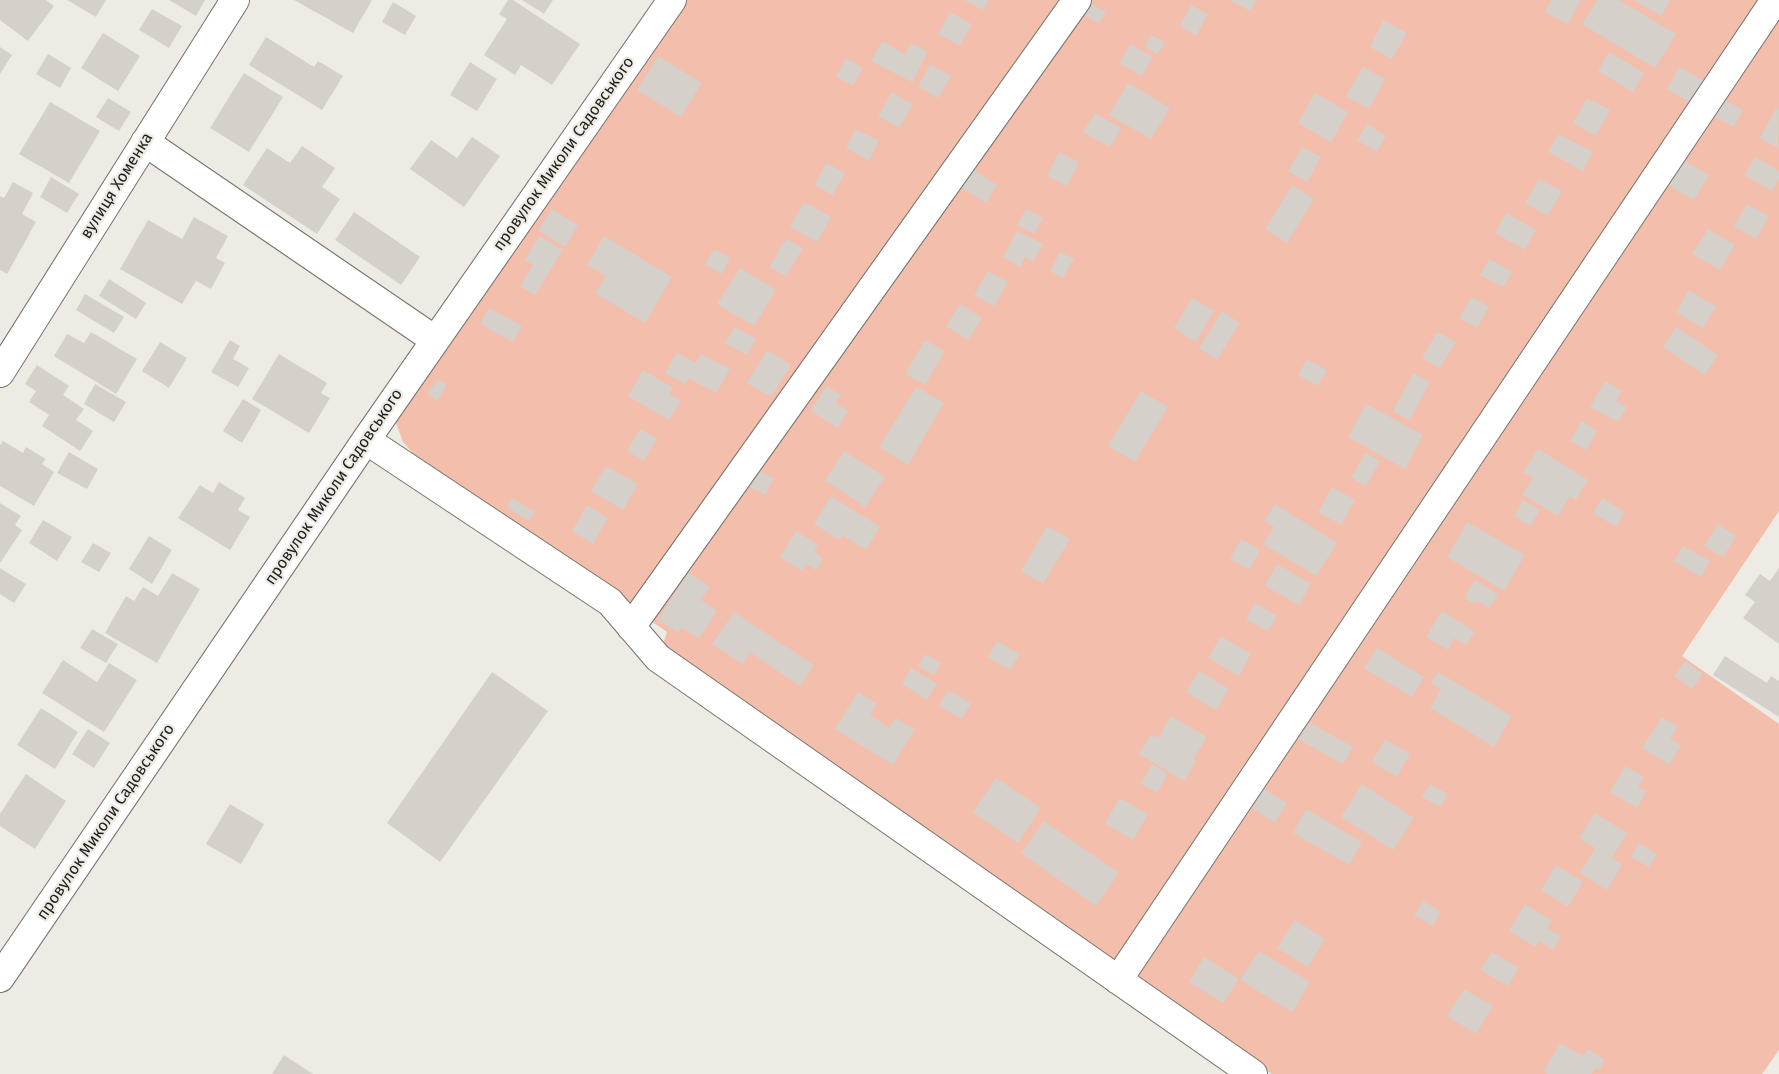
<!DOCTYPE html>
<meta charset="utf-8">
<style>
body{margin:0}
canvas{display:block;background:#eeebe4}
</style>
<canvas width="1779" height="1074"></canvas>
<script>
const ctx = document.querySelector('canvas').getContext('2d');
ctx.lineJoin = 'round';
function paint(path, color) { ctx.fillStyle = color; ctx.fill(path, 'evenodd'); }
const toPath = rows => new Path2D(rows.map(r => 'M' + r).join(''));
function trace(path, color, width, dash) { ctx.strokeStyle = color; ctx.lineWidth = width; ctx.lineCap = dash ? 'butt' : 'round'; ctx.setLineDash(dash || []); ctx.stroke(path); }
function write(font, color, halo, rows, align = 'center') {
  ctx.font = font + ' "Fira Sans",sans-serif'; ctx.lineWidth = 4.5; ctx.setLineDash([]); ctx.textBaseline = 'middle'; ctx.strokeStyle = halo; ctx.fillStyle = color; for (const [text, x, y, turn = 0] of rows) {
    ctx.save(); ctx.translate(x, y); ctx.rotate((+turn || 0) * Math.PI / 180); ctx.textAlign = isNaN(turn) ? turn : align; if (halo) ctx.strokeText(text, 0, 0); ctx.fillText(text, 0, 0); ctx.restore();
  }
}
paint(toPath([
 [683,0,1779,0,1779,511,1682,656,1779,724,1779,1050,1762,1074,1272,1074,662,647,667,632,420,461,403,442,396,423,403,403]
]), '#f3beab');
paint(toPath([
 [0,0,46,0,54,6,28,41,0,20],
 [67,0,106,0,96,17],
 [169,0,205,0,196,16],
 [294,0,372,0,353,33],
 [508,0,513,0,580,44,552,85,521,65,515,75,484,55,507,19,499,14],
 [522,0,553,0,544,14],
 [964,0,989,0,983,10],
 [1229,0,1256,0,1250,11],
 [1551,0,1581,0,1568,24,1545,12],
 [1597,0,1619,0,1676,34,1655,68,1582,24],
 [1634,0,1671,0,1661,16],
 [393,2,416,16,405,35,382,22],
 [1090,3,1106,12,1099,23,1084,15],
 [1191,5,1208,14,1196,36,1180,26],
 [152,9,182,26,169,48,139,30],
 [950,12,972,24,960,46,938,34],
 [1383,20,1407,33,1392,59,1370,47],
 [103,33,140,56,118,91,81,68],
 [1151,35,1165,42,1158,54,1145,47],
 [266,37,314,67,318,61,343,76,322,110,249,65],
 [882,41,905,54,911,43,928,52,912,82,871,61],
 [1130,44,1153,57,1142,76,1119,63],
 [0,47,12,55,0,74],
 [1609,52,1644,73,1633,92,1598,71],
 [48,54,71,68,60,88,36,74],
 [658,56,702,83,681,117,637,90],
 [846,58,863,68,853,86,836,76],
 [470,62,497,79,477,111,450,95],
 [930,64,951,76,938,98,918,86],
 [1363,67,1385,79,1369,109,1346,96],
 [1679,67,1708,83,1695,105,1667,89],
 [244,73,283,97,249,152,210,128],
 [1128,83,1170,108,1151,139,1109,115],
 [892,92,913,105,899,128,878,116],
 [1315,93,1348,112,1331,142,1298,123],
 [108,98,131,112,119,131,96,117],
 [1587,98,1610,110,1596,136,1573,123],
 [1721,98,1743,110,1733,127,1711,114],
 [50,102,100,131,69,183,19,154],
 [1776,108,1779,109,1778,148,1760,138],
 [1095,113,1121,128,1110,147,1083,132],
 [1367,124,1386,136,1377,152,1357,140],
 [856,129,879,141,869,161,846,148],
 [1558,134,1593,152,1583,171,1548,152],
 [472,137,500,156,464,207,410,169,431,140,457,158],
 [302,146,335,168,322,187,340,199,317,234,243,185,267,148,290,163],
 [1302,147,1321,157,1307,182,1288,171],
 [1059,152,1079,162,1067,186,1047,176],
 [1755,157,1779,171,1779,178,1772,191,1744,175],
 [1681,159,1709,175,1694,200,1666,184],
 [826,163,845,173,833,195,814,185],
 [971,168,997,185,986,203,960,186],
 [51,177,79,194,67,213,40,197],
 [1539,179,1562,191,1548,216,1525,203],
 [13,182,33,193,22,214,36,222,7,274,0,270,0,196,4,198],
 [1292,185,1314,199,1287,243,1265,229],
 [804,202,831,217,817,242,790,227],
 [1747,204,1769,216,1756,239,1734,226],
 [552,209,578,225,565,247,538,230],
 [1026,209,1043,218,1034,234,1017,225],
 [354,212,420,257,401,285,335,240],
 [1506,213,1536,230,1525,250,1495,233],
 [194,217,228,236,216,258,225,263,211,289,196,281,182,304,120,269,148,220,182,239],
 [1708,229,1735,245,1720,270,1692,254],
 [1017,231,1043,244,1033,262,1025,257,1020,267,1003,257],
 [539,236,563,250,535,295,520,286,533,265,525,260],
 [604,236,672,277,645,323,595,293,606,276,587,265],
 [786,239,803,248,786,276,769,267],
 [714,249,730,258,722,274,705,264],
 [1060,252,1074,259,1063,278,1050,271],
 [1489,259,1512,272,1503,287,1480,275],
 [740,268,776,290,754,326,717,304],
 [988,271,1008,282,994,306,974,295],
 [109,279,146,303,136,319,99,296],
 [1689,290,1716,307,1703,328,1676,312],
 [85,294,124,317,114,333,76,310],
 [1472,297,1489,307,1477,328,1459,318],
 [1192,298,1214,311,1196,342,1174,328],
 [960,304,982,318,968,340,946,326],
 [489,308,522,326,513,342,480,324],
 [1222,311,1240,323,1217,360,1199,348],
 [734,327,756,339,747,355,725,343],
 [1676,327,1718,355,1705,375,1663,347],
 [91,332,137,359,116,394,54,356,67,334,84,343],
 [1437,332,1456,342,1440,368,1422,358],
 [230,340,240,346,233,359,249,368,238,387,211,372],
 [925,340,945,351,925,385,905,374],
 [160,342,187,358,169,388,142,371],
 [767,350,791,365,771,397,747,383],
 [677,353,696,363,701,354,730,369,716,393,688,378,685,384,665,373],
 [279,354,327,383,321,393,330,398,309,433,252,399],
 [1307,359,1327,370,1318,386,1298,375],
 [37,365,69,386,63,395,84,409,76,420,93,431,80,451,42,426,49,415,29,402,36,391,25,384],
 [643,370,673,388,669,394,681,401,669,420,628,396],
 [1413,373,1430,382,1410,420,1393,411],
 [438,379,447,386,437,401,427,394],
 [1605,381,1622,391,1616,401,1627,407,1618,422,1590,407],
 [95,384,126,402,114,422,84,404],
 [826,386,841,395,836,403,848,411,838,428,811,411],
 [916,387,944,403,908,465,879,447],
 [1141,391,1168,407,1135,462,1108,446],
 [243,399,261,410,242,443,223,431],
 [1366,404,1423,435,1405,469,1348,437],
 [1582,421,1597,431,1586,450,1570,441],
 [640,429,657,438,644,461,627,451],
 [3,441,23,453,26,447,46,459,42,464,54,472,34,506,0,486,0,445],
 [1538,449,1588,480,1576,500,1570,496,1558,516,1522,494,1533,478,1523,472],
 [844,451,885,477,865,507,825,480],
 [69,452,98,469,87,489,57,473],
 [1365,453,1380,461,1366,486,1351,478],
 [606,466,638,484,623,510,591,491],
 [752,466,774,479,765,495,742,482],
 [219,482,245,498,238,510,250,517,230,550,178,518,200,485,213,493],
 [1332,487,1355,500,1341,525,1318,512],
 [831,496,880,527,866,550,842,535,839,540,814,524],
 [512,498,535,512,529,521,507,507],
 [1602,498,1625,512,1616,527,1593,513],
 [1523,500,1540,510,1530,526,1514,516],
 [0,503,21,516,15,525,22,530,0,563],
 [1275,504,1337,543,1316,576,1263,544,1274,527,1264,521],
 [587,505,608,518,593,544,572,531],
 [43,520,72,537,57,561,29,543],
 [1467,522,1525,555,1504,591,1447,557],
 [1718,524,1736,536,1723,557,1704,546],
 [1047,526,1070,539,1043,584,1021,571],
 [796,531,818,545,814,552,823,559,816,570,806,564,802,571,780,557],
 [149,536,172,550,152,584,129,569],
 [1241,539,1260,550,1249,570,1230,559],
 [93,543,111,553,99,572,81,562],
 [1683,546,1710,561,1701,577,1674,561],
 [1277,564,1311,584,1299,605,1265,586],
 [0,568,26,584,14,603,0,594],
 [1779,568,1779,644,1743,618,1755,602,1745,595,1760,574,1770,581],
 [688,572,710,587,701,600,717,611,699,638,682,628,678,633,658,620],
 [172,573,200,589,157,663,105,633,126,596,134,601,143,587,158,596],
 [1475,580,1498,594,1489,608,1477,601,1475,604,1464,598],
 [1255,603,1277,616,1268,632,1246,619],
 [1442,611,1475,632,1466,645,1454,638,1448,650,1426,637],
 [734,612,814,665,800,686,750,652,743,664,712,644],
 [92,629,118,644,106,663,80,648],
 [1221,636,1251,654,1239,676,1208,658],
 [997,641,1020,654,1010,670,988,657],
 [1377,648,1424,677,1412,697,1364,668],
 [925,654,941,663,934,675,918,666],
 [1725,656,1767,683,1771,676,1779,681,1779,717,1713,675],
 [63,660,97,682,109,663,137,680,104,732,42,693],
 [1685,661,1703,674,1692,689,1674,676],
 [911,668,937,684,927,700,902,684],
 [1199,671,1229,689,1216,710,1186,692],
 [492,672,548,711,440,862,387,823],
 [1438,672,1512,716,1494,747,1430,708,1441,689,1431,683],
 [948,690,971,703,962,719,939,706],
 [858,692,877,704,870,715,889,728,896,718,915,730,893,765,835,729],
 [41,708,78,732,55,769,17,745],
 [1171,716,1207,737,1193,760,1196,762,1184,781,1139,754,1151,734,1158,738],
 [1662,717,1678,727,1670,739,1681,746,1669,765,1642,748],
 [1308,722,1353,747,1343,764,1298,739],
 [88,729,110,743,94,768,72,754],
 [1385,739,1410,754,1397,777,1372,762],
 [1152,764,1168,774,1157,793,1141,784],
 [1625,766,1644,777,1638,787,1646,791,1637,808,1610,792],
 [26,774,66,801,35,849,0,826,0,814],
 [996,778,1041,808,1018,843,973,812],
 [1362,784,1414,818,1393,850,1341,817],
 [1430,784,1448,794,1440,807,1422,797],
 [1264,789,1287,803,1275,823,1252,808],
 [1120,798,1148,814,1133,840,1105,823],
 [230,804,264,824,241,864,206,844],
 [1306,809,1362,842,1349,865,1293,833],
 [1595,813,1627,833,1612,858,1622,865,1607,890,1580,873,1595,848,1579,838],
 [1044,821,1119,873,1096,906,1021,853],
 [1639,843,1657,854,1649,867,1631,857],
 [1556,865,1583,882,1568,907,1541,890],
 [1423,901,1441,912,1433,926,1414,915],
 [1525,904,1552,921,1547,928,1561,937,1553,950,1539,941,1536,947,1509,931],
 [1295,920,1325,939,1308,967,1277,948],
 [1259,951,1310,982,1292,1012,1240,980],
 [1492,952,1519,968,1508,986,1480,970],
 [1204,957,1239,979,1223,1003,1189,982],
 [1464,989,1493,1006,1476,1034,1447,1016],
 [1560,1043,1583,1056,1588,1049,1605,1060,1599,1070,1595,1068,1592,1074,1547,1074,1543,1072],
 [284,1055,313,1074,272,1074]
]), '#d6d0ca');
const minor = toPath([
 [145,142,435,340],
 [0,373,235,0],
 [366,440,610,602,658,658,1253,1074],
 [631,627,1077,0],
 [0,978,366,440,672,0],
 [1118,980,1775,0]
]);
trace(minor, '#75736d', 30);
trace(minor, '#fff', 28);
write('16px', '#1e1d1b', '#eeebe4', [
 ["провулок Миколи Садовського",564,154,-55],
 ["вулиця Хоменка",117,186,-58],
 ["провулок Миколи Садовського",334,487,-56],
 ["провулок Миколи Садовського",106,822,-56]
]);
</script>
